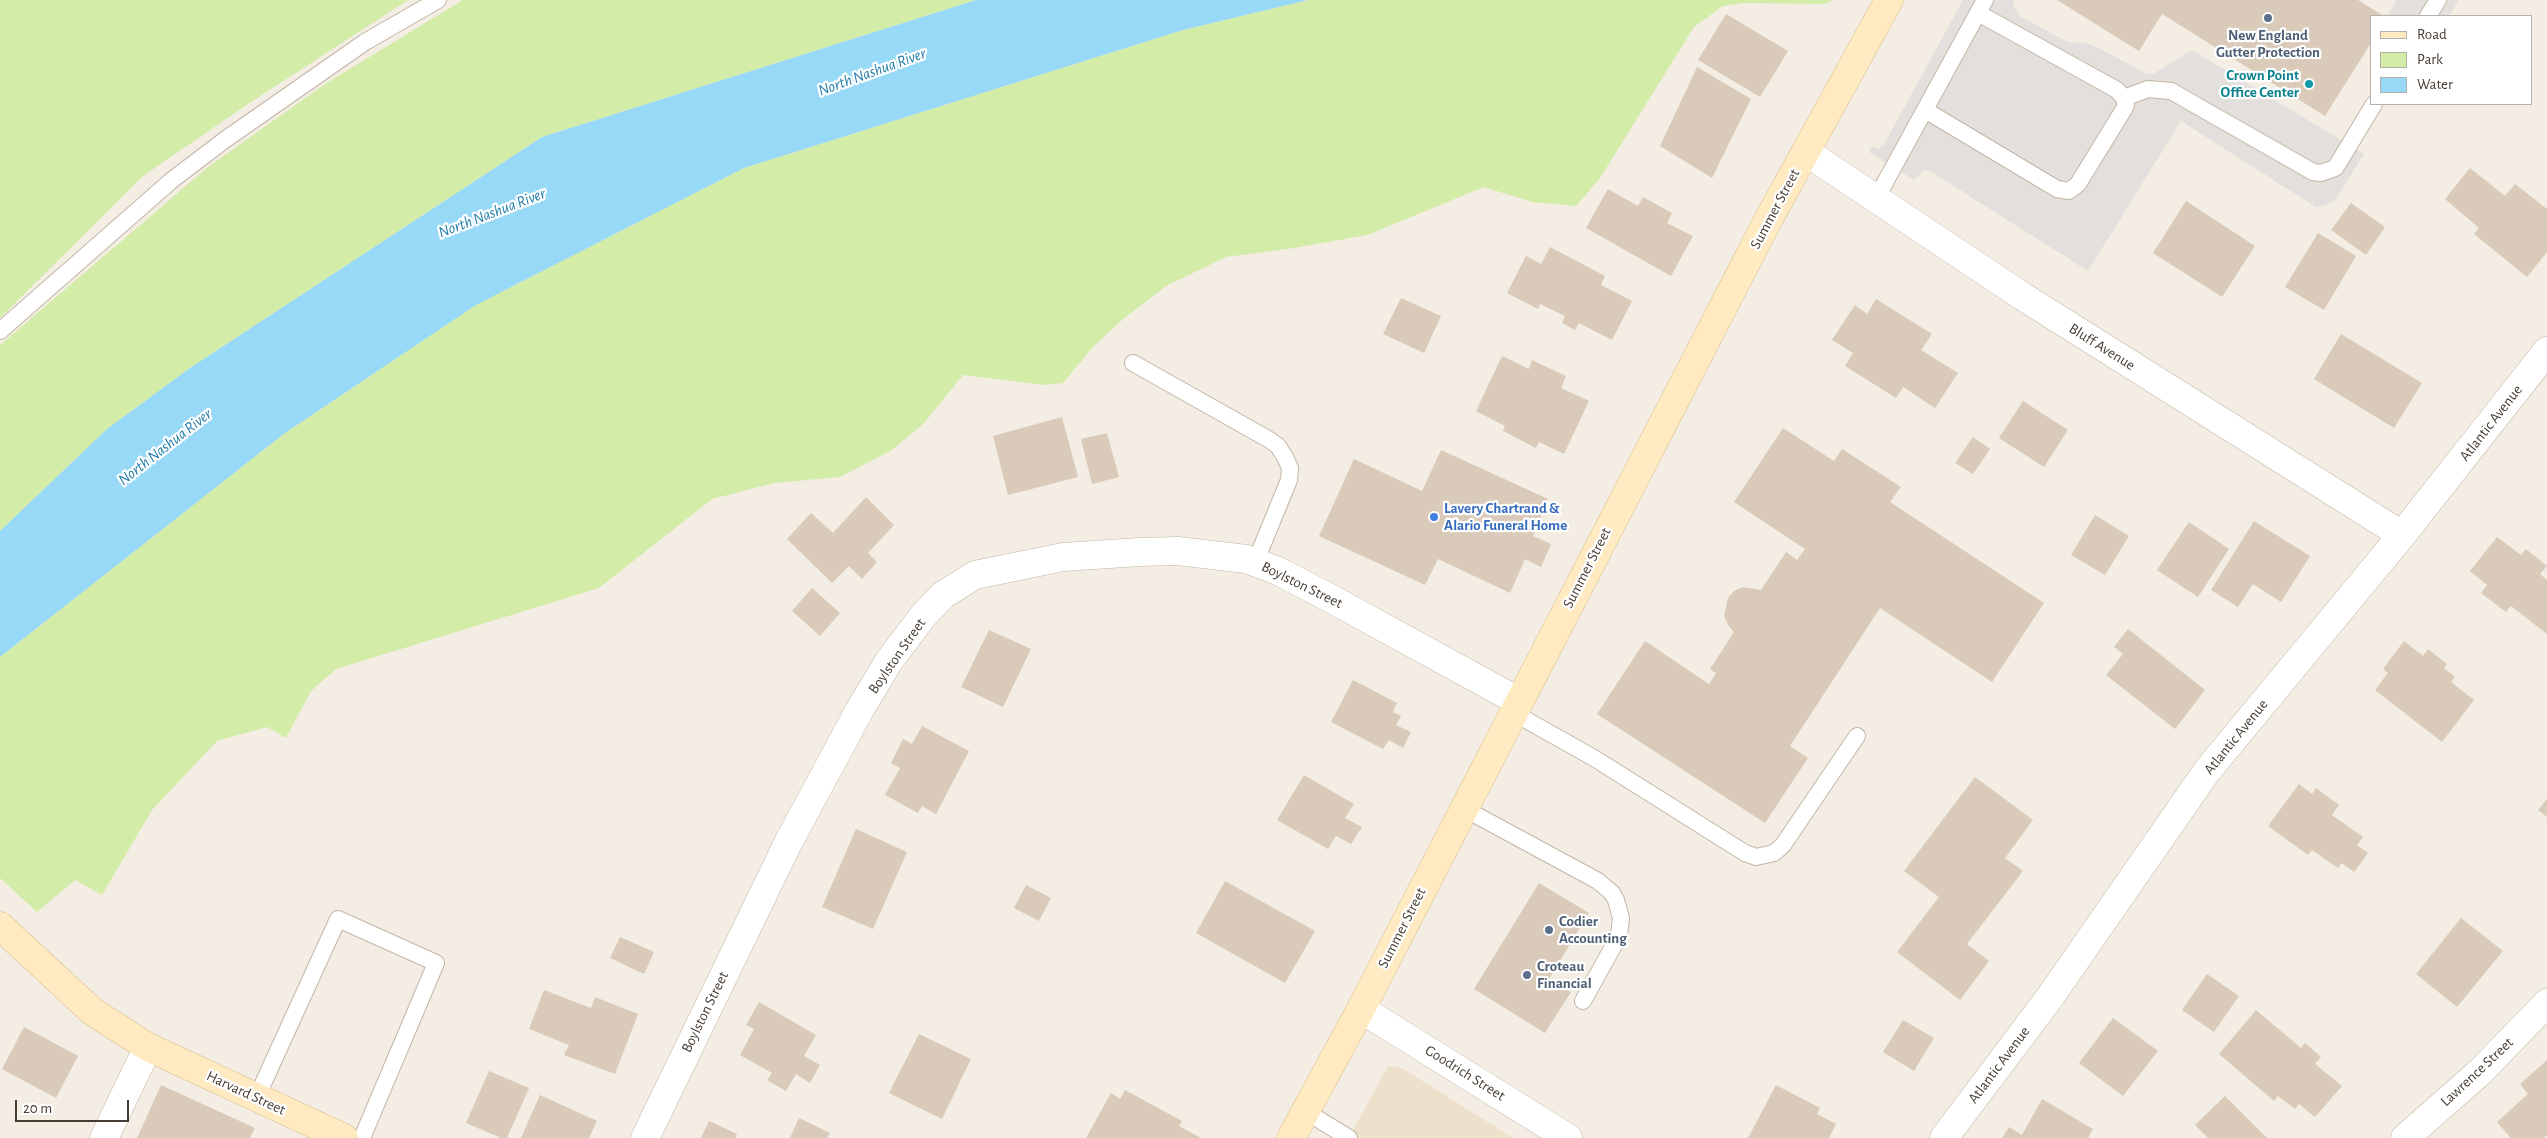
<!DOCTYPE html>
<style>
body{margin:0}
#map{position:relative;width:2547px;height:1138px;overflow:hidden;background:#f3ede3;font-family:"Alegreya Sans",sans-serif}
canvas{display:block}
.legend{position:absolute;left:2370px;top:15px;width:162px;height:90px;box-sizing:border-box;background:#fff;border:1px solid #b5b1ad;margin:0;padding:6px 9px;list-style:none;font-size:15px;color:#453c32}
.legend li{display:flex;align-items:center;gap:10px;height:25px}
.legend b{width:25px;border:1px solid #b5b1ad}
.scale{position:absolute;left:15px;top:1100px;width:114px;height:22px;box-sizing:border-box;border:2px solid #453c32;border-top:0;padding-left:6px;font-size:15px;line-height:18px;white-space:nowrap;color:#453c32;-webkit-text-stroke:4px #fff;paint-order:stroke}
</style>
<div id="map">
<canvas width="2547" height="1138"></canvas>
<ul class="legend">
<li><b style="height:6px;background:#ffeac1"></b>Road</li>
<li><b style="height:14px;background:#d3eca7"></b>Park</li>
<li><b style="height:14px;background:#98d9f7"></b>Water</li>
</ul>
<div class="scale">20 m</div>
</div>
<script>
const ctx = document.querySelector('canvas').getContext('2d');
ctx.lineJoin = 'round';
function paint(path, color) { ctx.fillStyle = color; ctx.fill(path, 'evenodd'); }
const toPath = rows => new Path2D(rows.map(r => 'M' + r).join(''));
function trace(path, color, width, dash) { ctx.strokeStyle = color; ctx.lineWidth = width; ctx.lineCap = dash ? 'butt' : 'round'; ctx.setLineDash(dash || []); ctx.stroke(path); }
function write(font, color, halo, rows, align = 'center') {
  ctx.font = font + ' "Alegreya Sans",sans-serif'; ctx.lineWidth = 4.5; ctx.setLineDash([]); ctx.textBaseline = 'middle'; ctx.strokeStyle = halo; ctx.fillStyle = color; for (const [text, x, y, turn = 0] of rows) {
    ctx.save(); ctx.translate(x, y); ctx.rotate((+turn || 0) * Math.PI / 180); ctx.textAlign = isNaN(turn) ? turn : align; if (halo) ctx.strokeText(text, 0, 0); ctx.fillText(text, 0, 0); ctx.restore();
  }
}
paint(toPath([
 [1388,1066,1402,1068,1513,1138,1349,1138]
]), '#eee1cb');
paint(toPath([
 [0,0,408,0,251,102,143,176,0,318],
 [463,0,976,0,542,137,190,368,107,429,0,531,0,345,208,167,325,84],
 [1308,0,1833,0,1825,4,1743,3,1723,6,1694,27,1600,178,1576,206,1532,202,1484,187,1367,235,1294,248,1226,257,1166,286,1122,320,1093,347,1063,383,1045,385,963,375,924,423,892,450,840,477,774,483,712,499,599,588,336,669,311,691,286,738,267,727,217,741,152,810,102,895,75,880,37,912,0,878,0,657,285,433,476,305,744,168,1183,30]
]), '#d3eca7');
paint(toPath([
 [1963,0,2014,0,2013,6,2021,17,2068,42,2085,43,2097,47,2147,74,2153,74,2192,50,2364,154,2336,199,2326,205,2316,207,2181,121,2088,271,1930,171,1923,171,1914,180,1869,152,1872,146,1878,149,1883,146],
 [2397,0,2459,0,2449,16,2387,16]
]), '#e3dfdc');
paint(toPath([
 [976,0,1308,0,1183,30,744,168,476,305,285,433,0,657,0,531,107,429,190,368,542,137]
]), '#98d9f7');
paint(toPath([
 [2057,0,2358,0,2384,16,2371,16,2371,43,2325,116,2162,14,2139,51],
 [1726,14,1788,51,1760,97,1698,60],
 [1697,67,1751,99,1712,178,1660,146],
 [2470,168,2505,196,2515,184,2547,209,2547,252,2527,277,2474,234,2479,228,2445,199],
 [1608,189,1638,206,1643,197,1672,213,1667,223,1693,236,1671,276,1586,228],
 [2186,201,2255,246,2222,297,2153,253],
 [2351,203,2385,227,2366,255,2331,230],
 [2318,233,2356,256,2324,310,2285,287],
 [1550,247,1605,276,1601,285,1632,301,1612,340,1579,323,1575,330,1562,323,1565,316,1540,304,1538,309,1507,293,1526,256,1541,264],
 [1401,298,1441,316,1424,353,1383,334],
 [1876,299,1932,334,1921,350,1958,373,1935,408,1903,387,1896,398,1845,366,1853,353,1832,340,1855,305,1867,314],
 [2341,334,2422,383,2394,428,2314,379],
 [1502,356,1529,369,1532,360,1566,376,1561,388,1589,401,1564,454,1539,442,1536,448,1503,431,1505,426,1476,411],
 [2023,401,2068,430,2044,467,1999,438],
 [1062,417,1078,477,1008,495,993,436],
 [1783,428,1834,461,1842,449,1901,487,1890,502,2044,603,1992,682,1880,608,1790,746,1808,758,1765,823,1597,714,1645,641,1709,684,1716,673,1710,669,1734,632,1728,625,1724,616,1728,598,1734,591,1743,587,1761,590,1786,552,1797,560,1805,549,1734,502],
 [1107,433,1119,477,1092,484,1081,439],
 [1973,437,1990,449,1973,474,1955,463],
 [1441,450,1548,499,1533,536,1551,544,1541,567,1525,559,1510,593,1438,559,1425,585,1319,536,1354,459,1422,491],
 [866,497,894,525,868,553,877,562,862,579,849,566,832,583,787,539,811,513,833,533],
 [2095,515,2129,536,2105,575,2071,555],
 [2254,521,2310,556,2281,602,2253,584,2238,607,2211,590],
 [2189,522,2229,549,2198,597,2157,570],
 [2497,537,2521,555,2526,549,2547,566,2540,574,2547,580,2547,634,2511,606,2506,612,2481,593,2487,585,2470,571],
 [812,588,840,613,820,636,792,611],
 [2128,629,2205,690,2175,729,2106,675,2123,654,2114,647],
 [989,630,1031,649,1003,707,961,687],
 [2404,641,2423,656,2428,649,2447,664,2444,668,2455,677,2451,682,2474,700,2442,742,2375,690,2388,673,2383,669],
 [1353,680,1397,703,1393,712,1401,716,1396,725,1411,732,1403,748,1389,740,1383,749,1331,722],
 [922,726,969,751,936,814,922,806,918,813,885,795,900,768,891,763,903,739,912,744],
 [1304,775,1354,804,1345,818,1362,827,1351,844,1336,836,1328,849,1277,820],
 [1975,777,2033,820,2005,858,2023,871,1967,944,1989,961,1960,1000,1897,952,1939,897,1904,871],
 [2299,784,2312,794,2316,788,2339,805,2332,815,2363,837,2357,845,2368,853,2354,872,2342,863,2338,868,2312,850,2308,855,2268,826],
 [2547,799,2547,817,2538,810],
 [856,829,907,852,873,929,822,907],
 [1225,881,1315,931,1285,983,1196,933],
 [1539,883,1589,913,1549,979,1571,992,1545,1033,1474,989],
 [1026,885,1051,898,1039,921,1014,908],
 [2461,918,2503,951,2457,1007,2416,974],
 [620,937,654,952,644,974,610,958],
 [2207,974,2239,996,2214,1032,2182,1010],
 [544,990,591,1008,595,997,638,1014,615,1074,564,1055,569,1045,529,1029],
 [759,1002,816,1035,804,1056,820,1065,810,1083,796,1074,786,1091,767,1080,772,1073,740,1055,754,1029,746,1025],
 [2256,1010,2301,1048,2305,1043,2321,1057,2315,1064,2342,1086,2315,1117,2299,1104,2295,1109,2278,1096,2274,1101,2219,1054],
 [2113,1018,2158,1051,2123,1096,2079,1063],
 [1903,1020,1934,1038,1914,1071,1883,1052],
 [24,1027,78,1056,56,1098,2,1069],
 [919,1034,971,1059,942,1119,889,1093],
 [2547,1060,2547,1135,2544,1138,2511,1138,2497,1122,2528,1094,2520,1084],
 [489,1071,529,1088,507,1138,501,1138,466,1123],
 [161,1085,255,1128,250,1138,137,1138],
 [1776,1085,1820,1108,1817,1114,1836,1124,1829,1138,1748,1138],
 [1125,1090,1182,1121,1179,1126,1201,1138,1086,1138,1111,1093,1120,1099],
 [540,1095,597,1121,589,1138,521,1138],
 [2225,1096,2267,1138,2208,1138,2195,1125],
 [2042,1099,2093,1129,2088,1138,2002,1138,2009,1127,2022,1135],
 [799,1118,830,1133,827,1138,790,1138],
 [709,1121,737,1134,735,1138,701,1138]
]), '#d9caba');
const lane = toPath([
 [2428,16,2438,0],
 [2124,98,2148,89,2171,91,2313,172,2321,173,2335,168,2339,162,2374,104],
 [1925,110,2057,189,2069,191,2078,184,2124,109,2126,105,2124,98,2117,90,1978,13],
 [1876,199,1985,0],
 [0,331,172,180,226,139,365,42,438,0],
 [1133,363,1268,439,1278,446,1285,457,1290,468,1289,480,1255,563],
 [1512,712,1594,758,1745,853,1756,857,1774,853,1783,845,1857,736],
 [1463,808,1598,881,1612,893,1616,900,1621,918,1619,936,1583,1001],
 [256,1099,338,919,436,963,362,1138],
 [1305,1111,1349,1138]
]);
const street = toPath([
 [1806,152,2022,296,2402,535],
 [1361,1009,1568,1138],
 [104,1138,148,1047],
 [645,1138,788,843,859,711,889,661,923,616,943,595,975,575,1063,557,1140,552,1178,551,1246,559,1278,571,1328,597,1518,701],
 [1944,1138,2050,997,2207,771,2402,535,2547,351],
 [2405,1138,2480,1072,2547,1003]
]);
const secondary = toPath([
 [0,926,93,1012,148,1047,344,1138],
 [1291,1138,1361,1009,1767,222,1889,0]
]);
trace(lane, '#c2b6a7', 18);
trace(street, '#c2b6a7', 29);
trace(secondary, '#d8be8d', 29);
trace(lane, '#fff', 16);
trace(street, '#fff', 28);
trace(secondary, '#ffeac1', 28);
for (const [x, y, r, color] of [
 [2268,18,5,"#5c6f8a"],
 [2309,84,5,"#0f9aa8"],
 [1434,517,5,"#3f7fe0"],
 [1549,930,5,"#5c6f8a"],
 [1527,975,5,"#5c6f8a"]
]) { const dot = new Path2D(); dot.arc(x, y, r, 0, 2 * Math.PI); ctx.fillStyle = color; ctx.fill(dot); trace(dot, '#fff', 2); }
write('bold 15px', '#4e5e75', '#fff', [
 ["New England",2268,35,"center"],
 ["Gutter Protection",2268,52,"center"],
 ["Codier",1559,921],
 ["Accounting",1559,938],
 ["Croteau",1537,966],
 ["Financial",1537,983]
], 'left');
write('bold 15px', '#0d838f', '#fff', [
 ["Crown Point",2299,75],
 ["Office Center",2299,92]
], 'right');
write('15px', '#453c32', '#fff', [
 ["Summer Street",1775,209,-62],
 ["Bluff Avenue",2102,347,32],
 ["Atlantic Avenue",2491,423,-52],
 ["Summer Street",1587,568,-63],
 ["Boylston Street",1302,585,26],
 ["Boylston Street",897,656,-55],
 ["Atlantic Avenue",2236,737,-51],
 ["Summer Street",1402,928,-63],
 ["Boylston Street",705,1012,-64],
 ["Atlantic Avenue",1999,1065,-53],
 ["Lawrence Street",2477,1072,-43],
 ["Goodrich Street",1465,1073,32],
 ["Harvard Street",246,1093,25]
]);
write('bold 15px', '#366cbe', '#fff', [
 ["Lavery Chartrand &",1444,508],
 ["Alario Funeral Home",1444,525]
], 'left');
write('italic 16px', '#207caa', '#fff', [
 ["North Nashua River",872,72,-20],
 ["North Nashua River",492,213,-21],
 ["North Nashua River",165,447,-38]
]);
</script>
